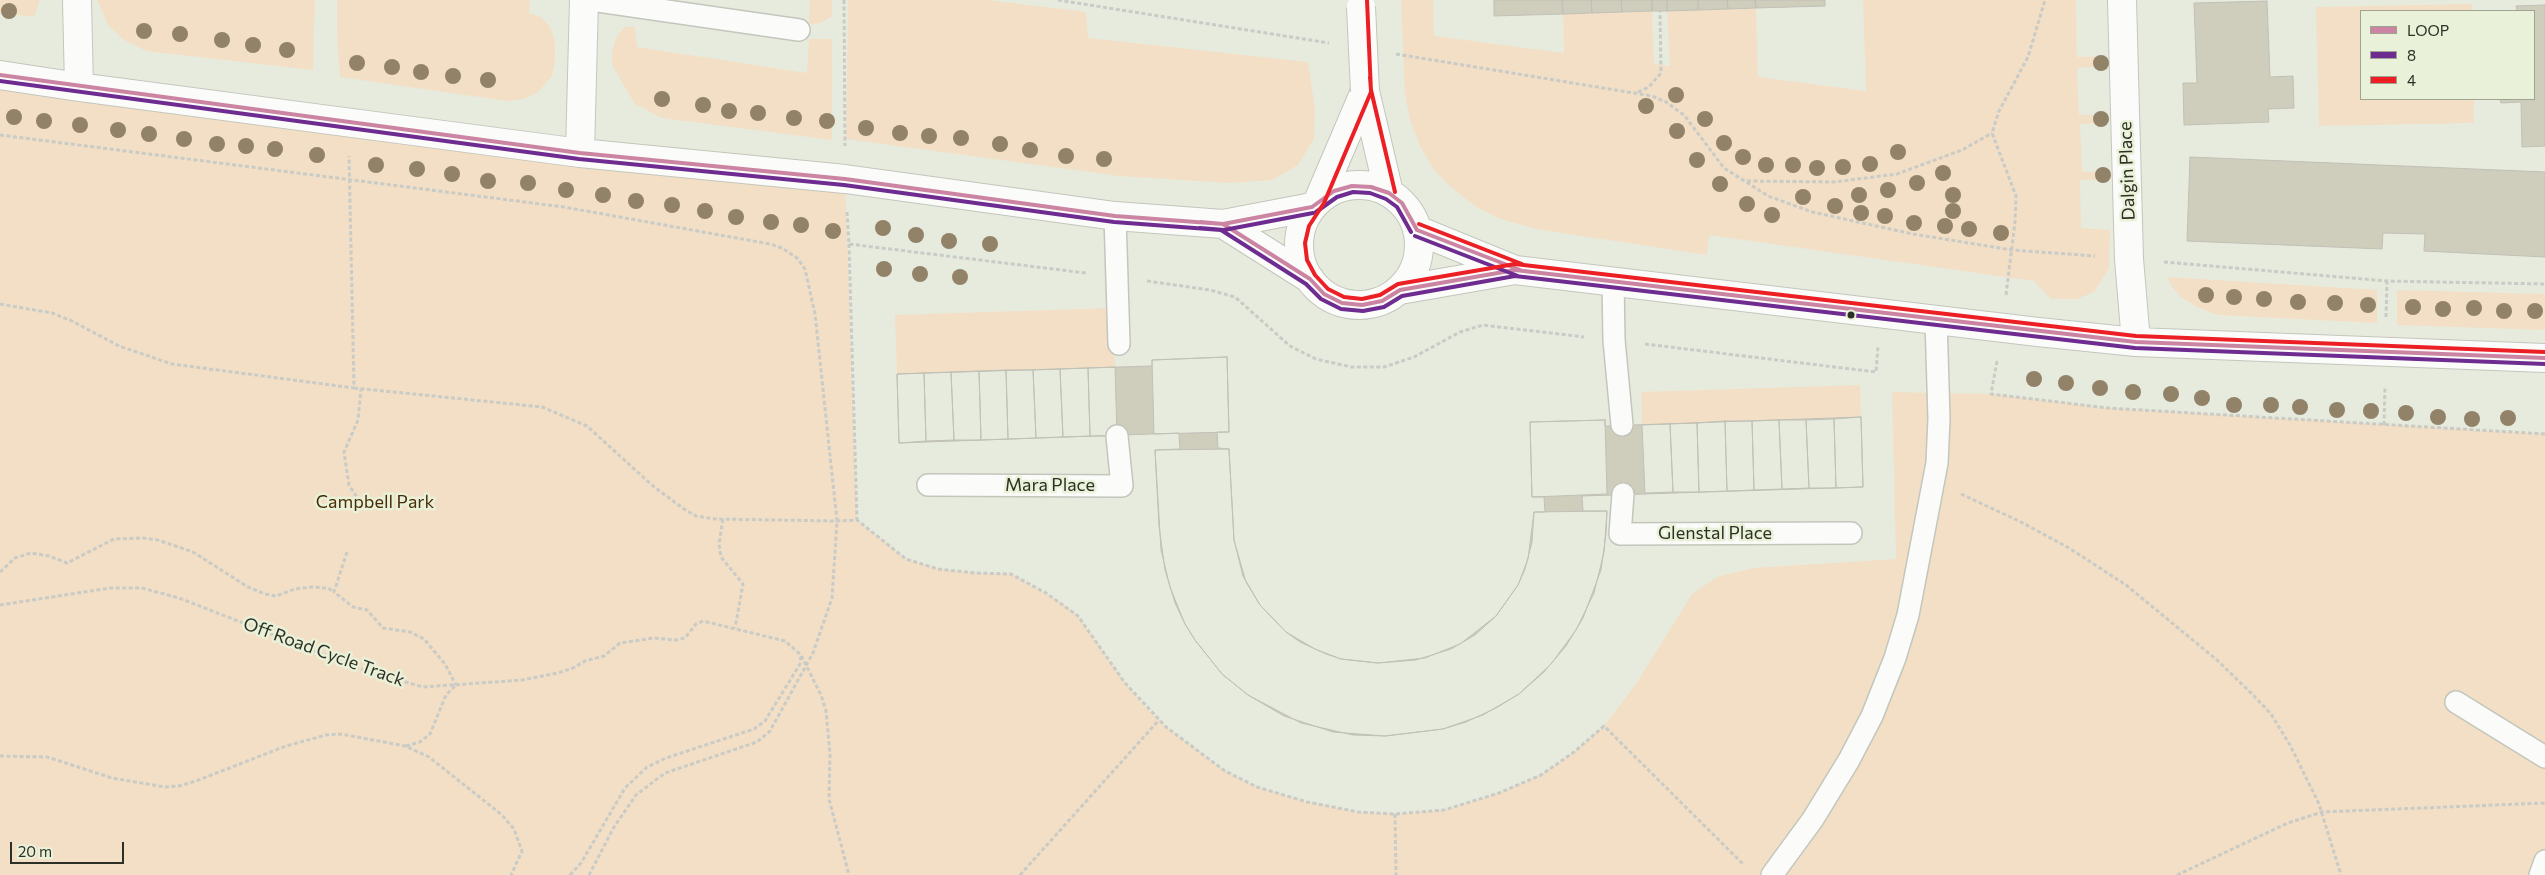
<!DOCTYPE html>
<style>
body{margin:0}
#map{position:relative;width:2545px;height:875px;overflow:hidden;background:#e7ebde;font-family:Commissioner,sans-serif}
canvas{display:block}
.legend{position:absolute;left:2360px;top:10px;width:175px;height:90px;box-sizing:border-box;background:#e9f1d8;border:1px solid #9ea491;margin:0;padding:6px 9px;list-style:none;font-size:15px;color:#2d3026}
.legend li{display:flex;align-items:center;gap:10px;height:25px}
.legend b{width:25px;border:1px solid #9ea491}
.scale{position:absolute;left:10px;top:842px;width:114px;height:22px;box-sizing:border-box;border:2px solid #2d3026;border-top:0;padding-left:6px;font-size:15px;line-height:18px;white-space:nowrap;color:#2d3026;-webkit-text-stroke:4px #e9f1d8;paint-order:stroke}
</style>
<div id="map">
<canvas width="2545" height="875"></canvas>
<ul class="legend">
<li><b style="height:6px;background:#cb85a3"></b>LOOP</li>
<li><b style="height:6px;background:#6e2c91"></b>8</li>
<li><b style="height:6px;background:#ec1f25"></b>4</li>
</ul>
<div class="scale">20 m</div>
</div>
<script>
const ctx = document.querySelector('canvas').getContext('2d');
ctx.lineJoin = 'round';
function paint(path, color) { ctx.fillStyle = color; ctx.fill(path, 'evenodd'); }
const toPath = rows => new Path2D(rows.map(r => 'M' + r).join(''));
function trace(path, color, width, dash) { ctx.strokeStyle = color; ctx.lineWidth = width; ctx.lineCap = dash ? 'butt' : 'round'; ctx.setLineDash(dash || []); ctx.stroke(path); }
function write(font, color, halo, rows, align = 'center') {
  ctx.font = font + ' Commissioner,sans-serif'; ctx.lineWidth = 5; ctx.setLineDash([]); ctx.textBaseline = 'middle'; ctx.strokeStyle = halo; ctx.fillStyle = color; for (const [text, x, y, turn = 0] of rows) {
    ctx.save(); ctx.translate(x, y); ctx.rotate((+turn || 0) * Math.PI / 180); ctx.textAlign = isNaN(turn) ? turn : align; if (halo) ctx.strokeText(text, 0, 0); ctx.fillText(text, 0, 0); ctx.restore();
  }
}
paint(toPath([
 [0,0,40,0,34,17,0,13],
 [97,0,315,0,313,70,146,51,124,40,108,25],
 [337,0,530,0,529,13,541,17,550,27,555,41,555,63,552,76,537,93,523,99,507,101,340,77,337,37],
 [810,0,832,0,832,16,821,23,809,24],
 [848,0,987,0,1086,12,1088,38,1308,62,1315,108,1314,139,1298,165,1272,180,1230,183,1119,176,846,139],
 [1401,0,1433,0,1434,36,1564,53,1563,14,1652,11,1654,64,1670,66,1667,11,1756,8,1758,77,1866,91,1863,0,2076,0,2077,57,2105,56,2106,66,2077,68,2079,115,2107,115,2107,123,2080,124,2082,172,2108,171,2107,179,2080,180,2081,228,2110,230,2109,269,2094,292,2077,299,2051,299,2034,281,1709,235,1707,255,1536,229,1498,218,1475,206,1452,188,1434,170,1420,146,1410,120,1405,95],
 [2472,4,2472,11,2361,11,2361,99,2474,99,2474,123,2319,126,2316,7],
 [625,27,635,27,637,47,807,73,809,39,832,39,832,140,662,118,635,104,612,65,612,51,617,36],
 [0,75,845,179,857,520,906,559,938,569,975,573,1011,574,1065,605,1078,616,1125,683,1146,708,1166,727,1225,771,1257,787,1307,802,1358,812,1395,814,1444,810,1499,793,1541,775,1574,752,1604,726,1636,684,1692,594,1717,577,1753,568,1896,559,1892,392,1991,394,2108,408,2545,434,2545,875,0,875],
 [2167,277,2377,290,2377,323,2217,315,2197,307,2181,297,2172,287],
 [2397,290,2545,294,2545,330,2397,325],
 [1113,308,1115,367,897,374,895,315],
 [1860,385,1861,417,1642,425,1641,392]
]), '#f3dfc5');
const building = toPath([
 [1494,0,1562,0,1563,14,1494,16,1494,0],
 [1562,0,1591,0,1592,13,1563,14,1562,0],
 [1591,0,1621,0,1622,12,1592,13,1591,0],
 [1621,0,1652,0,1652,11,1622,12,1621,0],
 [1652,0,1667,0,1667,11,1652,11,1652,0],
 [1667,0,1698,0,1698,10,1667,11,1667,0],
 [1698,0,1727,0,1728,9,1698,10,1698,0],
 [1727,0,1755,0,1756,8,1728,9,1727,0],
 [1755,0,1825,0,1825,6,1756,8,1755,0],
 [2267,1,2270,77,2293,76,2294,108,2268,109,2269,122,2184,125,2183,83,2197,83,2194,3,2267,1],
 [2545,5,2545,146,2522,147,2521,102,2501,103,2500,99,2534,99,2534,11,2517,11,2516,6,2545,5],
 [2190,157,2545,172,2545,257,2424,251,2425,234,2383,233,2382,249,2187,241,2190,157],
 [1227,357,1229,432,1217,432,1218,448,1229,449,1234,540,1243,576,1260,605,1286,632,1315,649,1341,659,1378,663,1425,658,1460,644,1496,616,1518,585,1525,569,1532,542,1534,512,1545,512,1544,497,1532,497,1530,422,1605,420,1605,426,1861,417,1863,487,1582,496,1583,511,1607,511,1606,534,1601,570,1583,618,1566,646,1544,672,1519,694,1496,708,1466,722,1443,729,1385,736,1333,732,1284,716,1248,695,1222,674,1195,640,1185,624,1170,587,1161,550,1155,450,1180,449,1179,433,899,443,897,374,1152,366,1152,360,1227,357],
 [1227,357,1229,432,1154,434,1152,360,1227,357],
 [1115,367,1117,436,1090,436,1088,368,1115,367],
 [1088,368,1090,436,1063,437,1060,369,1088,368],
 [1060,369,1063,437,1036,438,1033,370,1060,369],
 [1006,370,1008,439,981,440,979,371,1006,370],
 [1006,370,1033,370,1036,438,1008,439,1006,370],
 [979,371,981,440,954,440,951,372,979,371],
 [951,372,954,440,926,441,924,373,951,372],
 [924,373,926,441,899,443,897,374,924,373],
 [1861,417,1863,487,1836,488,1834,419,1861,417],
 [1834,419,1836,488,1809,488,1806,420,1834,419],
 [1605,420,1607,494,1532,497,1530,422,1605,420],
 [1779,420,1806,420,1809,488,1782,489,1779,420],
 [1779,420,1782,489,1754,490,1752,421,1779,420],
 [1725,421,1752,421,1754,490,1727,491,1725,421],
 [1725,421,1727,491,1699,492,1697,423,1725,421],
 [1697,423,1699,492,1673,492,1670,424,1697,423],
 [1670,424,1673,492,1645,493,1642,425,1670,424],
 [1229,449,1234,540,1246,582,1260,605,1286,632,1300,642,1326,654,1341,659,1378,663,1416,660,1451,649,1475,635,1496,616,1518,585,1528,559,1534,512,1607,511,1604,552,1594,593,1576,630,1551,664,1519,694,1483,715,1443,729,1385,736,1353,735,1301,723,1248,695,1222,674,1195,640,1185,624,1175,603,1165,570,1159,526,1155,450,1229,449]
]);
paint(building, '#cfcdbc');
trace(building, '#c0c0b6', 1);
const service = toPath([
 [591,0,799,30],
 [1115,216,1119,344],
 [1613,281,1614,340,1622,425],
 [928,485,1122,486,1117,436],
 [1623,494,1620,534,1851,533],
 [2456,702,2545,757],
 [1772,875,1813,819,1849,760,1872,716,1895,658,1908,615,1937,463,1939,419,1936,319],
 [2540,875,2545,861]
]);
const minor = toPath([
 [77,0,79,87],
 [2122,0,2129,259,2136,342],
 [0,75,79,87,580,153,845,179,1115,216,1223,224,1312,207],
 [1365,91,1389,193],
 [580,153,584,0],
 '1299 245a60 60 0 1 1 120 0a60 60 0 1 1-120 0Z',
 [1318,201,1365,91],
 [1223,224,1310,279],
 [1417,230,1515,270,2038,332,2136,342,2545,358],
 [1400,290,1515,270]
]);
trace(service, '#c3c6bc', 24);
trace(minor, '#c3c6bc', 30);
trace(toPath([
 [844,0,845,146],
 [1058,0,1329,43],
 [1396,54,1652,96,1666,102,1684,115,1724,168,1768,196,1812,212,1913,234,2012,250,2095,256],
 [1638,92,1649,87,1661,73,1660,11],
 [0,135,564,207,770,244,782,248,797,258,805,269,815,314,837,521,832,598,813,653,770,731,757,742,665,773,636,795,614,827,589,875],
 [1747,181,1834,182,1897,174,1962,150,1992,133],
 [847,212,849,244,1086,273],
 [849,244,857,520],
 [2164,262,2387,281,2545,284],
 [1147,281,1210,290,1235,297,1290,346,1316,359,1351,367,1384,367,1414,357,1460,332,1483,325,1584,337],
 [2006,295,2015,222,2016,196,1992,133,1999,111,2028,57,2045,0],
 [0,304,52,313,72,321,119,346,172,364,354,388,349,156],
 [2386,317,2387,281],
 [1645,344,1876,372,1878,346],
 [1997,361,1991,394,2108,408,2545,434],
 [354,388,542,407,587,426,653,486,684,509,696,516,715,519,837,521,857,520,906,559,938,569,975,573,1011,574,1046,593,1078,616,1125,683,1166,727,1225,771,1257,787,1307,802,1358,812,1395,814,1444,810,1499,793,1541,775,1574,752,1604,726,1744,865],
 [2384,425,2385,386],
 [1961,494,2021,522,2069,548,2126,585,2217,660,2254,696,2271,714,2290,745,2319,804,2341,875],
 [360,502,349,485,344,452,358,420,361,389],
 [723,519,719,544,721,557,743,584,735,628],
 [347,552,334,592,353,607,367,610,383,628,410,632,424,639,445,664,456,685],
 [0,572,15,558,31,553,49,556,67,563,114,539,143,538,158,540,193,552,248,587,265,594,276,596,295,589,312,587,328,588,334,592],
 [0,605,110,588,142,588,179,598,364,670,423,687,522,680,558,673,573,668,585,661,604,656,620,643,654,638,675,640,685,638,696,624,703,621,785,641,801,655,821,695,826,711,830,753,829,799,849,875],
 [406,746,420,742,430,734,446,695,456,685],
 [0,756,47,757,112,778,165,787,179,786,196,781,286,746,326,735,341,734,405,746,429,757,502,815,514,829,522,851,511,875],
 [1395,814,1396,875],
 [570,875,581,863,625,788,647,767,666,758,754,729,765,721,800,664,801,655],
 [1020,875,1159,720],
 [2177,875,2288,823,2322,812,2545,803]
]), '#c9cbc6', 3, [4, 2.5]);
trace(service, '#fbfcfa', 21);
trace(minor, '#fbfcfa', 28);
const minorBridge = toPath([
 [1361,7,1365,91]
]);
trace(minorBridge, '#c3c6bc', 30, []);
trace(minorBridge, '#fbfcfa', 28);
trace(toPath([
 [0,75,580,153,845,179,1115,216,1223,224,1310,279,1324,294,1342,303,1362,305,1382,301,1400,290,1515,270,2136,342,2545,358],
 [1312,207,1334,191,1352,186,1371,187,1389,193,1402,203,1417,230],
 [1201,222,1223,224,1312,207],
 [1417,230,1520,270]
]), '#cb85a3', 4);
trace(toPath([
 [0,81,579,159,844,185,1114,222,1221,230,1306,284,1321,299,1341,309,1363,311,1384,307,1402,296,1515,276,2135,348,2545,364],
 [1316,212,1337,197,1353,192,1370,193,1386,199,1397,207,1411,232],
 [1200,228,1224,230,1313,213],
 [1415,236,1518,276]
]), '#6e2c91', 4);
trace(toPath([
 [1367,0,1371,92,1324,203,1309,226,1305,243,1307,260,1315,275,1328,289,1344,297,1362,299,1380,295,1398,284,1515,264,2136,336,2545,352],
 [1370,77,1371,90,1395,192],
 [1419,224,1522,264]
]), '#ec1f25', 4);
ctx.fillStyle = '#918268';
for (const [x, y] of [
 [9,11],
 [144,31],
 [180,34],
 [222,40],
 [253,45],
 [287,50],
 [357,63],
 [2101,63],
 [392,67],
 [421,72],
 [453,76],
 [488,80],
 [1676,95],
 [662,99],
 [703,105],
 [1646,106],
 [729,111],
 [758,113],
 [14,117],
 [794,118],
 [1705,119],
 [2101,119],
 [44,121],
 [827,121],
 [80,125],
 [866,128],
 [118,130],
 [1677,131],
 [900,133],
 [149,134],
 [929,136],
 [961,138],
 [184,139],
 [1724,143],
 [217,144],
 [1000,144],
 [246,146],
 [275,149],
 [1030,150],
 [1898,152],
 [317,155],
 [1066,156],
 [1743,157],
 [1104,159],
 [1697,160],
 [1870,164],
 [376,165],
 [1766,165],
 [1793,165],
 [1843,167],
 [1817,168],
 [417,169],
 [1943,173],
 [452,174],
 [2103,175],
 [488,181],
 [528,183],
 [1917,183],
 [1720,184],
 [566,190],
 [1888,190],
 [603,195],
 [1859,195],
 [1953,195],
 [1803,197],
 [636,201],
 [1747,204],
 [672,205],
 [1835,206],
 [705,211],
 [1953,211],
 [1861,213],
 [1772,215],
 [1885,216],
 [736,217],
 [771,222],
 [1914,223],
 [801,225],
 [1945,226],
 [883,228],
 [1969,229],
 [833,231],
 [2001,233],
 [916,235],
 [949,241],
 [990,244],
 [884,269],
 [920,274],
 [960,277],
 [2206,295],
 [2234,297],
 [2264,299],
 [2298,302],
 [2335,303],
 [2368,305],
 [2413,307],
 [2474,308],
 [2443,309],
 [2504,311],
 [2535,311],
 [2034,379],
 [2066,383],
 [2100,388],
 [2133,392],
 [2171,394],
 [2202,398],
 [2234,405],
 [2271,405],
 [2300,407],
 [2337,410],
 [2371,411],
 [2406,413],
 [2438,417],
 [2508,418],
 [2472,419]
]) { ctx.beginPath(); ctx.arc(x, y, 8, 0, 2 * Math.PI); ctx.fill(); }
for (const [x, y, r, color] of [
 [1851,315,4.5,"#2d3026"]
]) { const dot = new Path2D(); dot.arc(x, y, r, 0, 2 * Math.PI); ctx.fillStyle = color; ctx.fill(dot); trace(dot, '#e9f1d8', 2); }
write('18px', '#2d3026', '#e9f1d8', [
 ["Dalgin Place",2127,171,-92],
 ["Mara Place",1050,485],
 ["Glenstal Place",1715,533],
 ["Off Road Cycle Track",324,652,20]
]);
write('18px', '#4a2c08', '#e9f1d8', [
 ["Campbell Park",375,502]
]);
</script>
